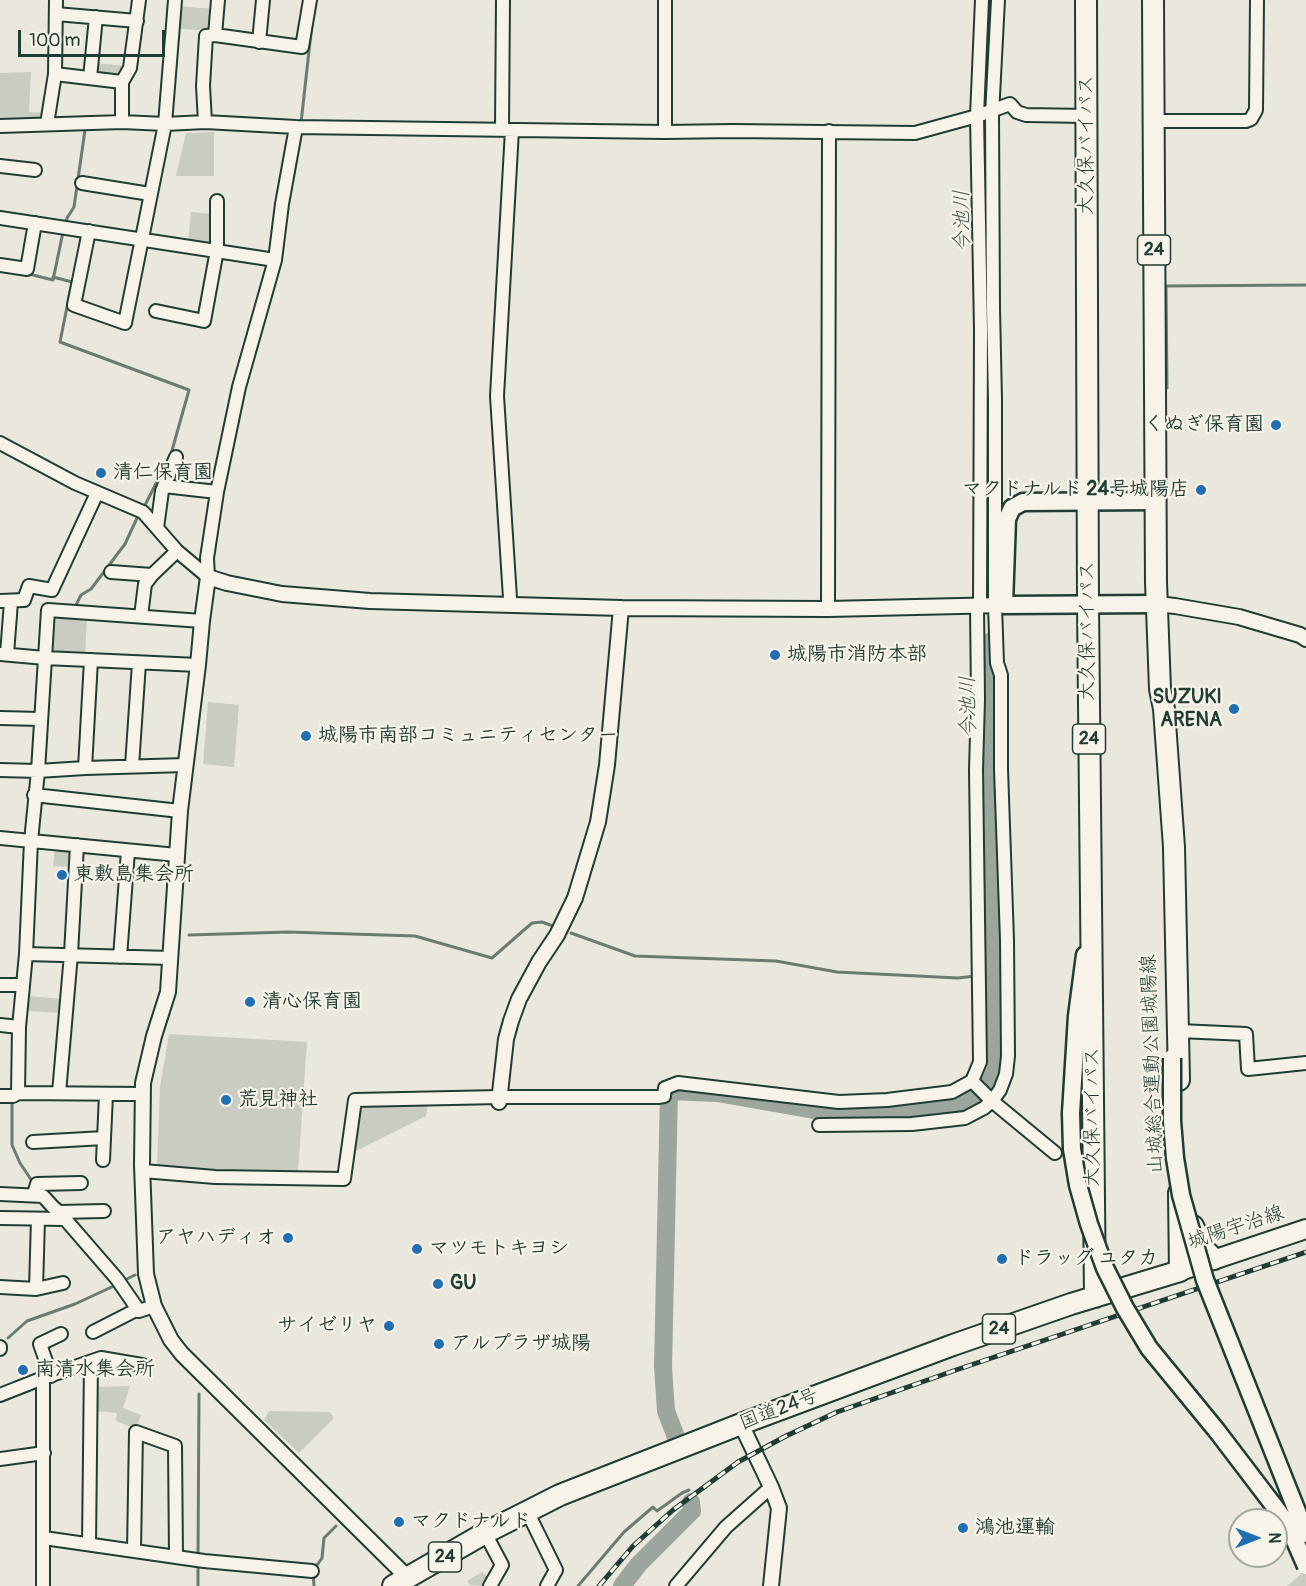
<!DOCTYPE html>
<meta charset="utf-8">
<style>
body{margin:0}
#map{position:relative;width:1306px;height:1586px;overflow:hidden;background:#eae8dd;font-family:Pangolin,sans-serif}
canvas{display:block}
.north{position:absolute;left:1228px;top:1508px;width:60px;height:60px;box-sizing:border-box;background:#f7f3e8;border:2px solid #a1aaa0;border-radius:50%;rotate:90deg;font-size:16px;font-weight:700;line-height:24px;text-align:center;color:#1f3d34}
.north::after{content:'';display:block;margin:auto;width:21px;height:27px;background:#1f6fb2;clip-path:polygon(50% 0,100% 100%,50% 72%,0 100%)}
.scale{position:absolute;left:18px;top:30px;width:147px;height:27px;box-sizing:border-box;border:3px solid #1f3d34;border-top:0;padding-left:8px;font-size:18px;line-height:21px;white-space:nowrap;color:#1f3d34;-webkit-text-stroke:4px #f7f3e8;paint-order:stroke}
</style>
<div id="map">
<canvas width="1306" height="1586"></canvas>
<div class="north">N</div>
<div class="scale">100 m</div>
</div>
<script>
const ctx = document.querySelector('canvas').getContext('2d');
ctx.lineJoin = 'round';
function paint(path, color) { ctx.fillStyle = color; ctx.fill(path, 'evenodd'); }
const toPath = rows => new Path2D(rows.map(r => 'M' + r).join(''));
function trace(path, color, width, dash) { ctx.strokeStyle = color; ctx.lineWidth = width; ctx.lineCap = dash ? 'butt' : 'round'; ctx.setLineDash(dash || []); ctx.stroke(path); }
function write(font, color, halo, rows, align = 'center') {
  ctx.font = font + ' Pangolin,"Klee One",sans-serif'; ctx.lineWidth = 4.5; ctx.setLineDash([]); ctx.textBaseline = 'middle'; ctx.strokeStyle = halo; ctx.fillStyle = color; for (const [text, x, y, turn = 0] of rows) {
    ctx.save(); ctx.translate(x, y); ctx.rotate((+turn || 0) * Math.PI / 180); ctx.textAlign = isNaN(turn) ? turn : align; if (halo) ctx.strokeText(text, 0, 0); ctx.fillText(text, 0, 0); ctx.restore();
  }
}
paint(toPath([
 [178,6,214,9,212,28,208,31,176,28],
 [94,63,128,66,119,79,93,76],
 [31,72,29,112,46,113,46,121,0,123,0,73],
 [214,132,214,176,176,176,186,133],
 [191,212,215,214,214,247,188,242],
 [58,618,87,619,85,656,53,655,49,649,52,622],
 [208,702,239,705,234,767,203,764],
 [55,847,67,848,72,853,71,867,53,866],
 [28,996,64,999,63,1013,26,1011],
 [169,1034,307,1042,298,1172,157,1168,160,1087],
 [362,1104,428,1104,426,1116,354,1152],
 [130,1386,123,1408,141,1415,136,1429,116,1421,117,1413,94,1411,94,1387],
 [269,1411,330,1412,334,1418,299,1453,264,1420],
 [1306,1570,1306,1586,1287,1586],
 [482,1572,490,1579,486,1586,470,1585,467,1581]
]), '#c8ccc1');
trace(toPath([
 [301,123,312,24,316,0],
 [66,223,67,218,74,207,85,130],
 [29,274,53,280,63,232],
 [53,277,72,282,60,342,189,390,171,454,143,509],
 [1167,388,1166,286,1306,285],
 [74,609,81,595,91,589,125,544,138,516],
 [571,933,635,956,776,961,837,972,958,978,975,976],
 [189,935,288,932,415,936,492,958,532,923,542,922,553,926],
 [981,975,995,974],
 [12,1102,12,1145,20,1163,32,1181],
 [123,1281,135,1275],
 [8,1338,27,1321,75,1304,116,1285],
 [198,1557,199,1394],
 [198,1564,198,1586],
 [314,1586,313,1571,322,1558,324,1538,336,1526],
 [578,1586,624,1532,653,1507,657,1511,682,1493,689,1490]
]), '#6a7c72', 3);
trace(toPath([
 [989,505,985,121,991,0],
 [676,1437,666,1411,663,1367,669,1091,717,1093,814,1110,849,1113,887,1112,958,1105,986,1089,996,1069,991,641],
 [622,1586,638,1565,692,1511,691,1502]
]), '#9ca69c', 18);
const minor = toPath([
 [56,14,137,21],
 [215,35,218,0],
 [259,42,263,0],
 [55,74,122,82],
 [90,78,96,17],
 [1153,116,1161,121,1246,121,1251,119,1256,110,1257,0],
 [122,122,122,82,130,68,139,0],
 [205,122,203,86,206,36,215,35,302,47,310,0],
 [47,124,55,74,56,0],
 [0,126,122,122,165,124,205,122,296,127,665,132,733,131,915,133,977,116,1010,104,1017,112,1026,115,1087,116,1086,112],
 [502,129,503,0],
 [665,132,665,0],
 [0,166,35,170],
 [82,183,150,194],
 [0,218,275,260],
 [89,231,74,305,125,323,165,124,175,0],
 [0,265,27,269,35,223],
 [156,311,204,321,217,250,217,201],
 [0,443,75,483,143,512,177,551,208,577],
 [164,486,217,492],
 [157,528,162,491,176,457],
 [111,572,152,575],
 [208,577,207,558,217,492,239,387,275,260,282,204,296,127],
 [0,601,24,600,29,586,52,590,97,493],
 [509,604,510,598,497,396,512,130],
 [980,606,981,330,977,116,982,0],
 [828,609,829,131],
 [141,616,145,584,152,575,177,551],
 [0,654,45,658,198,665],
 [7,654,11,602],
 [0,718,40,719],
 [132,766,139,663],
 [85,768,91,660],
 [0,770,38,771,85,768,185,765],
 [34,795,180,811],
 [0,838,177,855],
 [26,954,171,958],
 [120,957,128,851],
 [0,985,23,985],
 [0,1025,19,1027],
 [1179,1031,1246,1034,1248,1069,1306,1063],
 [972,1081,992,1101,1055,1153],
 [18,1093,19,1027,26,954,31,841,38,771,48,610,202,621],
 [59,1093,71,954,77,845],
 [0,1096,13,1096,18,1093,143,1094],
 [819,1125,912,1124,965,1118,984,1108,992,1101,1000,1090,1006,1074,1008,1056,1007,940,1001,769,1001,675,997,663,995,606,995,400,993,308,992,115,998,0],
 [33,1142,104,1138],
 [103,1160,106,1095],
 [143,1171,215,1177,344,1179,355,1100,500,1097,658,1097,664,1096,665,1088,678,1083,839,1102,887,1100,952,1092,972,1081,980,1062,976,770,978,699,977,606],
 [0,1194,43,1196,53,1207,59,1212,117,1279,139,1311,154,1306],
 [34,1194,37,1184,81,1183],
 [59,1212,104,1211],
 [0,1218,64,1219],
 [0,1287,36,1289,63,1283],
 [36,1289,38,1219],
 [93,1332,138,1309],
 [0,1347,0,1349],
 [51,1376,40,1344,61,1334],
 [0,1395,43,1378,101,1358,142,1365],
 [0,1459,44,1453],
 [527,1511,556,1570,547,1586],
 [485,1533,502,1565,490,1586],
 [44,1538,204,1561,312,1571],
 [89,1544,91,1362],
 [134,1550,136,1432,175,1446,176,1556],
 [43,1586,43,1378],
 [676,1586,726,1527,771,1487]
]);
const tertiary = toPath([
 [1157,604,1175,606,1239,617,1300,635,1306,639],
 [499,1102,506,1039,511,1021,519,999,539,962,557,935,575,898,598,822,607,765,621,608],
 [741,1424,771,1487,779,1508,771,1586],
 [408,1578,182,1354,171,1340,154,1306,146,1274,142,1165,143,1083,154,1036,168,992,180,811,198,665,202,621,208,577,227,583,282,594,370,601,621,608,828,609,1004,605]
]);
const secondary = toPath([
 [1156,501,1023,502,1012,508,1007,519,1004,605,1157,604],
 [1071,1113,1077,1016,1085,955]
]);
const primary = toPath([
 [1180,1271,1306,1229]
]);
const trunk = toPath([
 [1086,0,1088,604,1095,1297],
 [1153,0,1156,582,1160,689,1164,709,1174,847,1179,1080],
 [1193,1226,1204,1249,1214,1259],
 [393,1586,485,1533,560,1495,741,1424,953,1345,1071,1304,1180,1271,1179,1193]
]);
trace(minor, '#1f3d34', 16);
trace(tertiary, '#1f3d34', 18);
trace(secondary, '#1f3d34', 21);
trace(primary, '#1f3d34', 22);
trace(trunk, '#1f3d34', 24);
trace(minor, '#f7f3e8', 12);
trace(tertiary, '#f7f3e8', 14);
trace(secondary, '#f7f3e8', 16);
trace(primary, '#f7f3e8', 18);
trace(trunk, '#f7f3e8', 20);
const rail = toPath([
 [599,1586,633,1546,673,1510,738,1462,786,1436,837,1412,956,1370,1306,1252]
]);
trace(rail, '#1f3d34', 5);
trace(rail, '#f7f3e8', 3, [9]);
const secondaryBridge = toPath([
 [1172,1058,1172,1121,1175,1158,1181,1195,1205,1280,1306,1534],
 [1071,1113,1072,1149,1078,1185,1089,1224,1105,1268,1125,1308,1149,1348,1217,1431,1281,1515,1292,1534,1306,1566]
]);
trace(secondaryBridge, '#1f3d34', 21, []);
trace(secondaryBridge, '#f7f3e8', 16);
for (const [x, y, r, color] of [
 [1276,425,6,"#1f6fb2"],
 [101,473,6,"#1f6fb2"],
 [1201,490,6,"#1f6fb2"],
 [775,655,6,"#1f6fb2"],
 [1234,709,6,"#1f6fb2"],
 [306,736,6,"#1f6fb2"],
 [62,875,6,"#1f6fb2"],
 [250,1002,6,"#1f6fb2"],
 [226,1100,6,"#1f6fb2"],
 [288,1238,6,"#1f6fb2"],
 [417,1249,6,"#1f6fb2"],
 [1002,1259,6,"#1f6fb2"],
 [438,1284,6,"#1f6fb2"],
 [389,1326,6,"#1f6fb2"],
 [439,1344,6,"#1f6fb2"],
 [23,1370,6,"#1f6fb2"],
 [399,1522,6,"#1f6fb2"],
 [963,1528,6,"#1f6fb2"]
]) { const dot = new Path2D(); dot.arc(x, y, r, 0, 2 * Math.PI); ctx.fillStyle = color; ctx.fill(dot); trace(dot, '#f7f3e8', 2); }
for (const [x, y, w] of [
 [1154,250,33],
 [1089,739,33],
 [999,1329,33],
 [445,1557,33]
]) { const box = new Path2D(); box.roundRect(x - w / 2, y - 15, w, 30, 4.5); ctx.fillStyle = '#f7f3e8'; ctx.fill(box); trace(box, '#1f3d34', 1.5); }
write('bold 18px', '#1f3d34', null, [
 ["24",1154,250],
 ["24",1089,739],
 ["24",999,1329],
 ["24",445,1557]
]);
write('20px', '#1f3d34', '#f7f3e8', [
 ["大久保バイパス",1087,145,-90],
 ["大久保バイパス",1088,631,-90],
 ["山城総合運動公園城陽線",1153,1064,-92],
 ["大久保バイパス",1093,1117,-90],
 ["城陽宇治線",1236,1228,-18],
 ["国道24号",779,1410,-21]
]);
write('bold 20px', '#1f3d34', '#f7f3e8', [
 ["くぬぎ保育園",1264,425,"right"],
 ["清仁保育園",113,473],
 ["マクドナルド 24号城陽店",1189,490,"right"],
 ["城陽市消防本部",787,655],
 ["SUZUKI",1222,698,"right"],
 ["ARENA",1222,721,"right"],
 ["城陽市南部コミュニティセンター",318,736],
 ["東敷島集会所",74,875],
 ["清心保育園",262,1002],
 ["荒見神社",238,1100],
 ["アヤハディオ",276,1238,"right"],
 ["マツモトキヨシ",429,1249],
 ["ドラッグ ユタカ",1014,1259],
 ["GU",450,1284],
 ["サイゼリヤ",377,1326,"right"],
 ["アルプラザ城陽",451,1344],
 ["南清水集会所",35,1370],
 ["マクドナルド",411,1522],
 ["鴻池運輸",975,1528]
], 'left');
write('italic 21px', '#445c53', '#f7f3e8', [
 ["今池川",963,221,-91],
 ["今池川",969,707,-91]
]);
</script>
